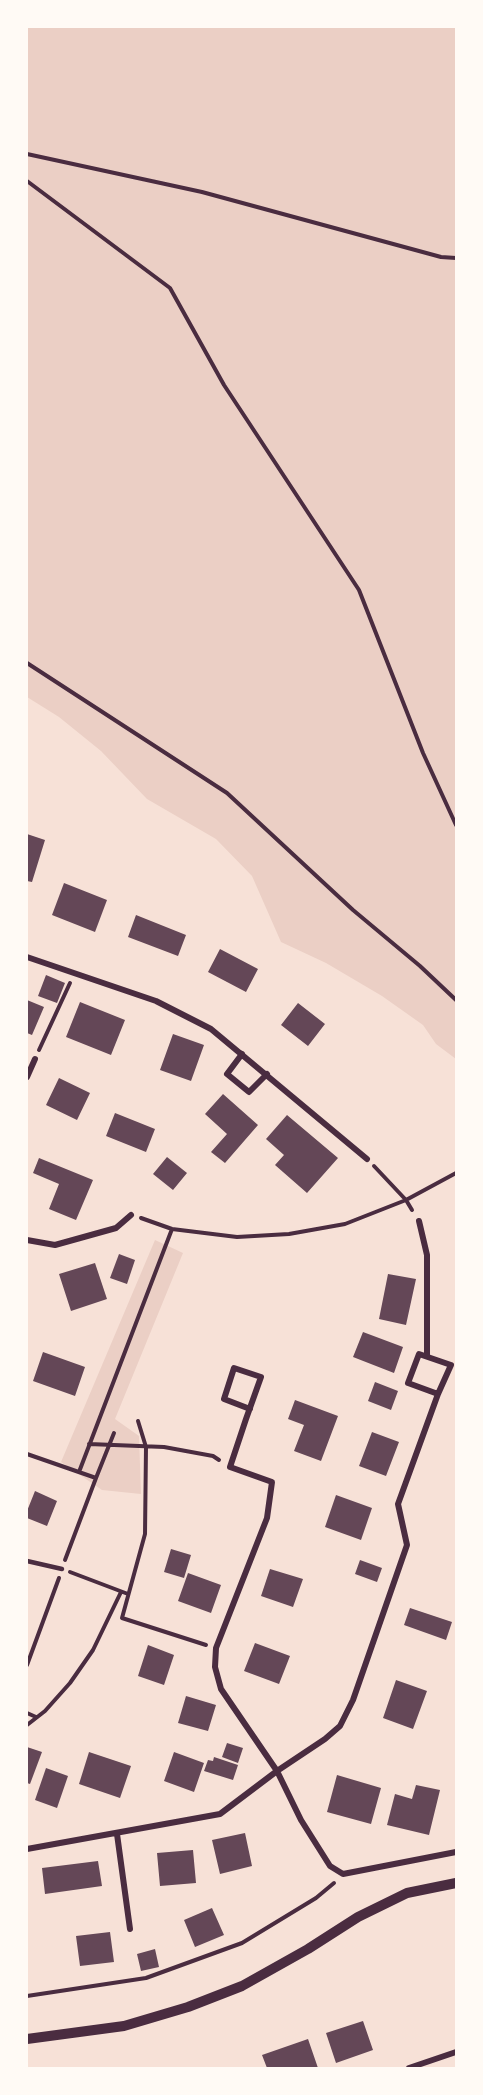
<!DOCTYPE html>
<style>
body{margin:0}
#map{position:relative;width:483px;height:2095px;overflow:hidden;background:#f7e1d7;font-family:Bitter,serif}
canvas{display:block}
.frame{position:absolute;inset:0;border:28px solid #fffaf5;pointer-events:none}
</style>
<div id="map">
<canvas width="483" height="2095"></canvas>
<div class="frame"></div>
</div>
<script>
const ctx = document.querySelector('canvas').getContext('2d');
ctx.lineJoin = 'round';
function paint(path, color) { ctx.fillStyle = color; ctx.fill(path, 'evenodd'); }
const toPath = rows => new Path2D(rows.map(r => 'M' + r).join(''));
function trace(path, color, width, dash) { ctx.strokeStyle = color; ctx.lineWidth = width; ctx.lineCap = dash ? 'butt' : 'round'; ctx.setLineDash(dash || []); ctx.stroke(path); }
paint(toPath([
 [27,27,456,27,456,1059,436,1044,423,1025,382,996,326,963,281,942,252,876,216,839,147,799,101,751,59,717,27,697],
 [155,1240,183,1253,115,1419,139,1436,141,1494,102,1490,61,1462]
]), '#ebcfc5');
paint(toPath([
 [27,834,45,840,32,882,27,881],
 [64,883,107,900,95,932,52,915],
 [136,915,186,935,178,956,128,937],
 [220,949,258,969,246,992,208,972],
 [46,975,65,983,57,1003,38,996],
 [27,1000,44,1007,32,1035,27,1033],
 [80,1002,125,1020,111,1055,66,1037],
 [298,1003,325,1024,308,1046,281,1025],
 [173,1034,204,1045,191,1081,160,1070],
 [59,1078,90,1093,77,1120,46,1105],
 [223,1094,258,1125,225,1163,211,1152,227,1134,205,1114],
 [115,1113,155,1129,146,1152,106,1136],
 [287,1115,338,1158,307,1193,275,1165,284,1155,266,1139],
 [167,1157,187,1173,173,1190,153,1174],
 [39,1158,93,1180,76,1220,49,1209,59,1184,33,1173],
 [119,1254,135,1260,127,1284,110,1278],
 [95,1263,107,1299,71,1311,59,1274],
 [388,1274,416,1279,406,1325,379,1319],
 [363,1332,403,1347,394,1373,353,1357],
 [43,1352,85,1367,75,1396,33,1381],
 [375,1382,398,1391,391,1410,368,1401],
 [295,1400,338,1416,321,1461,294,1451,304,1425,288,1419],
 [372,1432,399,1442,386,1476,359,1466],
 [35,1491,57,1501,47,1526,27,1518,27,1511],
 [336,1495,372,1508,361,1540,325,1527],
 [171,1549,191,1555,184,1578,164,1572],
 [360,1560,382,1568,377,1582,355,1574],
 [270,1569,303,1579,293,1607,261,1596],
 [188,1573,221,1585,211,1613,178,1601],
 [410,1608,452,1622,446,1640,404,1625],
 [255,1643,290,1656,279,1684,244,1671],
 [148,1645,174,1655,164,1685,138,1676],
 [396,1680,427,1691,413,1729,383,1718],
 [186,1696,216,1705,208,1731,178,1723],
 [227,1743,243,1748,238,1763,222,1757],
 [27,1747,42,1752,30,1784,27,1783],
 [89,1752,131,1766,120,1798,79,1784],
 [174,1752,204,1763,194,1792,164,1781],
 [214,1757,238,1765,233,1780,204,1771,208,1760,213,1761],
 [46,1768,68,1776,57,1808,35,1800],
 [337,1775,381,1788,371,1824,327,1812],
 [416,1785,440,1790,429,1835,387,1825,395,1794,412,1799],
 [245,1833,252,1866,220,1874,212,1840],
 [193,1850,196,1883,160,1886,157,1853],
 [98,1861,102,1886,45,1894,42,1868],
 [212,1908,224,1935,195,1947,184,1920],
 [110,1932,114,1962,80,1966,76,1936],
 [155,1949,159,1967,141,1971,137,1954],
 [363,2021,373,2050,336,2063,326,2033],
 [308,2039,318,2068,267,2068,262,2055]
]), '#644757');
trace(toPath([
 [27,154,202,192,441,257,456,258],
 [27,181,170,288,224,385,359,590,423,753,456,825],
 [27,663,227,793,353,910,420,966,456,1000],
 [39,1050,70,983],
 [374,1166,406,1200,412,1210],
 [141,1218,172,1229,237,1237,289,1234,345,1224,406,1200,456,1173],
 [138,1421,146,1447,145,1534,122,1618,206,1645],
 [89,1444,164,1447,213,1456,219,1460],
 [27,1454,96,1478,65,1560],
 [79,1472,172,1229],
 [96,1478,114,1433],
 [70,1572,128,1594],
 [27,1665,59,1578],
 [27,1713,36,1717],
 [27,1725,45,1711,70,1683,93,1650,121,1592],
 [27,1996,146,1978,242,1943,316,1898,334,1883]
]), '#4a2c40', 4);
trace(toPath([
 [27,1561,62,1569]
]), '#4a2c40', 4.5);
trace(toPath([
 [27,957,156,1001,211,1029,367,1159],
 [242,1054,227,1074,249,1092,267,1074],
 [27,1077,35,1059],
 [419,1221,427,1255,427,1356],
 [27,1240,55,1245,116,1228,131,1215],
 [250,1409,224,1399,234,1368,261,1377,246,1419,230,1467,272,1482,267,1518,216,1648,215,1667,221,1689,277,1771,301,1820,330,1866,343,1874,456,1852],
 [117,1834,130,1929],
 [27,1849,220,1814,277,1771,325,1739,340,1726,353,1700,407,1545,398,1504,438,1394,451,1365,419,1354,408,1383,438,1394],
 [409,2068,456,2052]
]), '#4a2c40', 6);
trace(toPath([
 [27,2039,124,2026,188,2007,242,1986,308,1949,358,1917,407,1893,456,1883]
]), '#4a2c40', 10);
</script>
